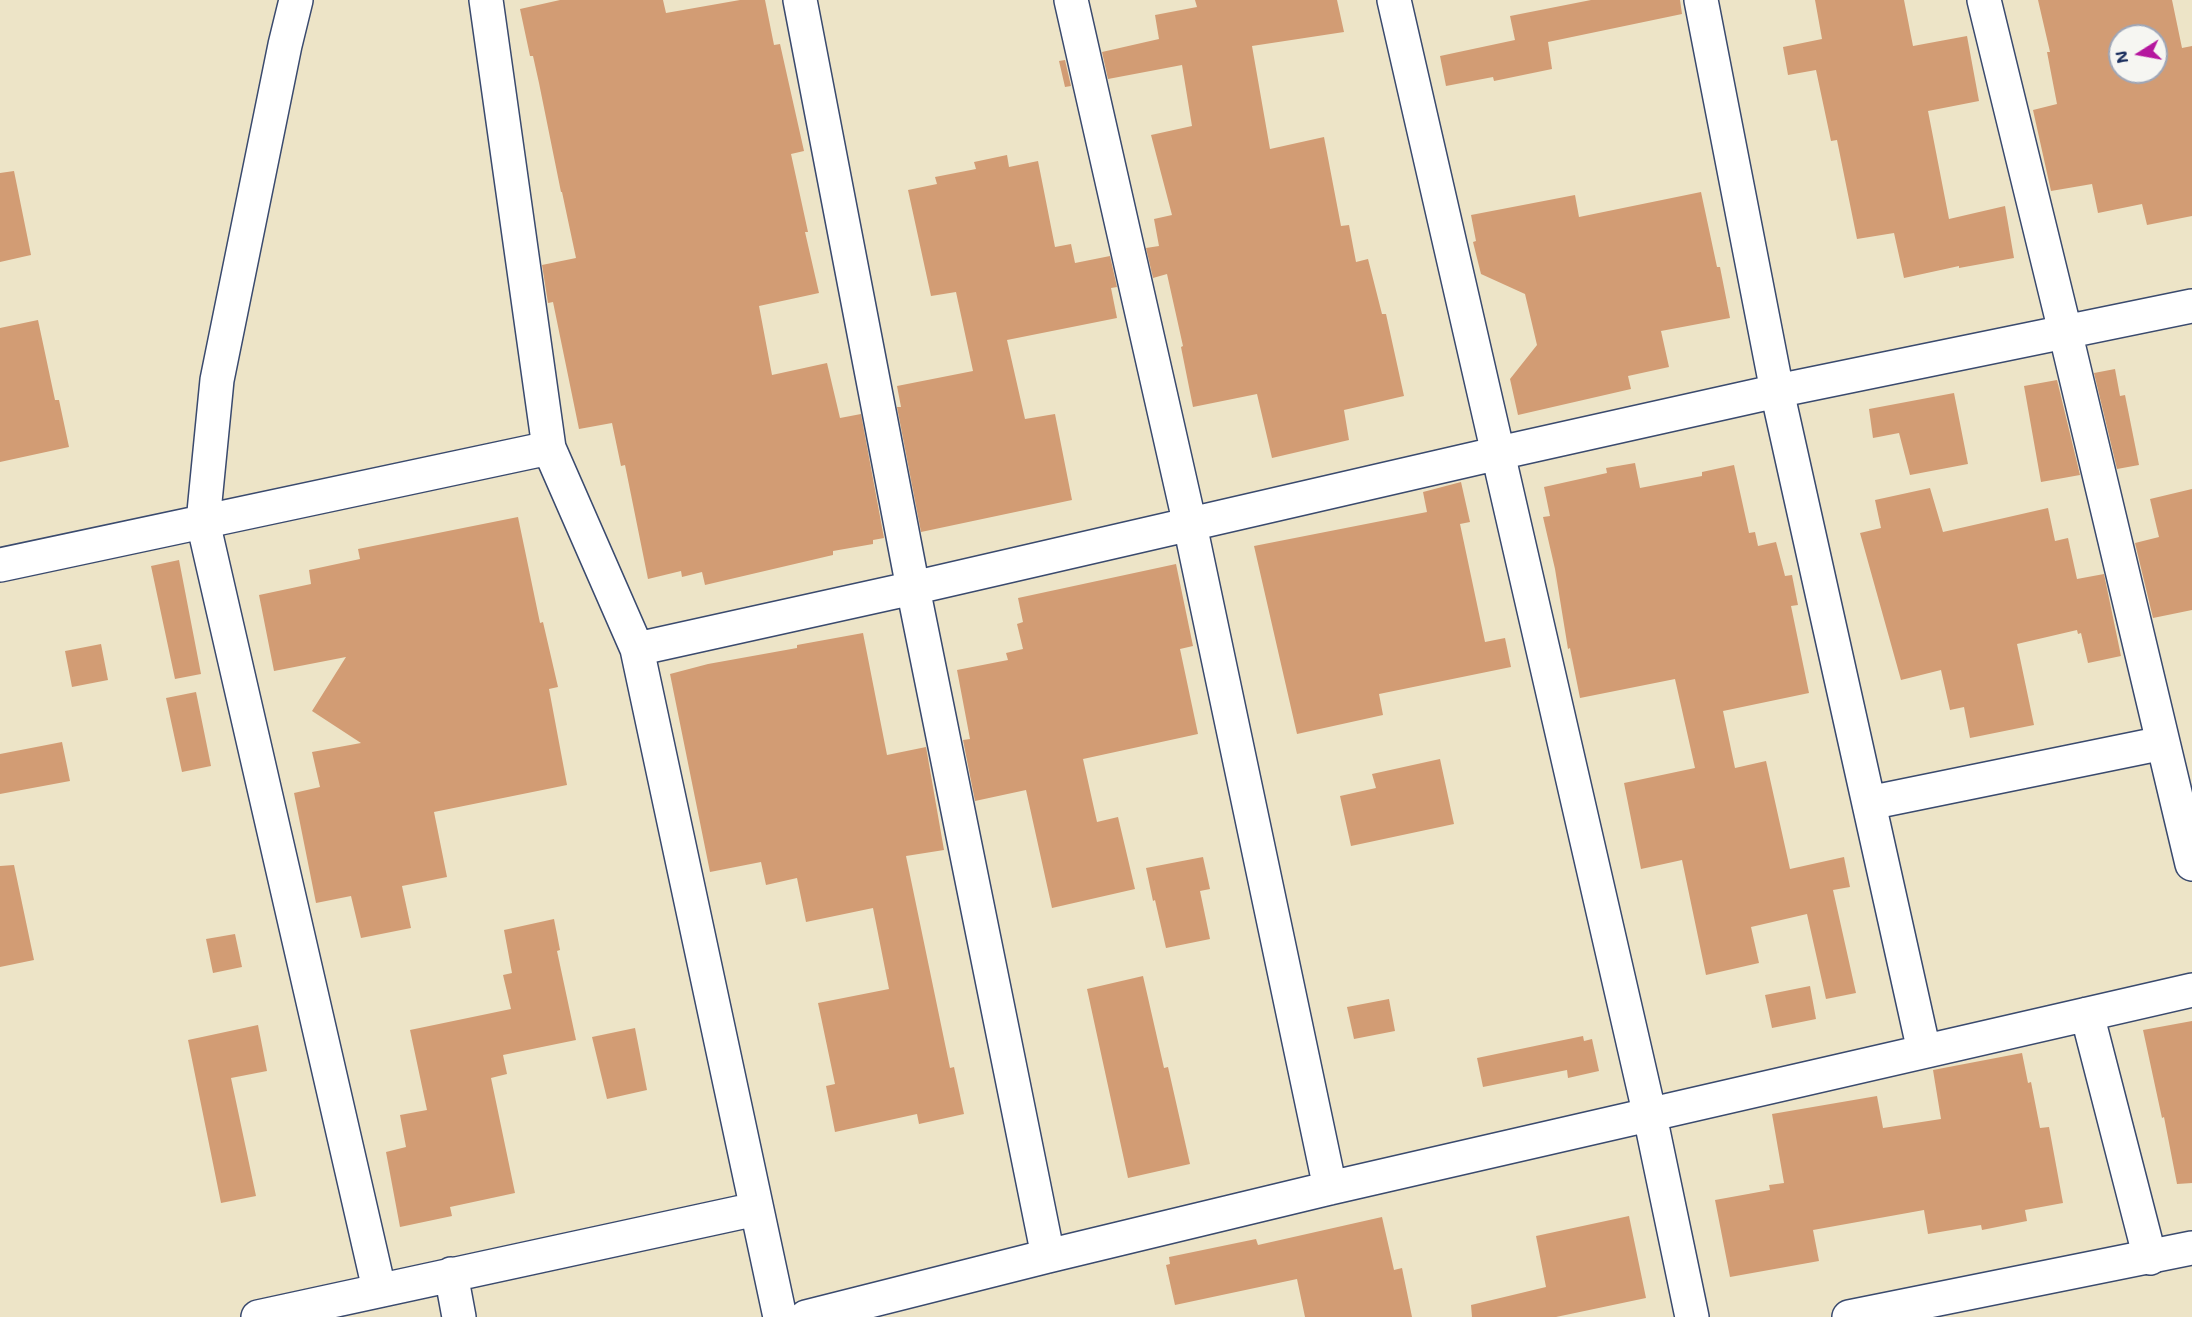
<!DOCTYPE html>
<style>
body{margin:0}
#map{position:relative;width:2192px;height:1317px;overflow:hidden;background:#ede4c7;font-family:"Shantell Sans",sans-serif}
canvas{display:block}
.north{position:absolute;left:2108px;top:24px;width:60px;height:60px;box-sizing:border-box;background:#f6f6f2;border:2px solid #9ea6b7;border-radius:50%;rotate:259deg;font-size:16px;font-weight:700;line-height:24px;text-align:center;color:#1b2f5e}
.north::after{content:'';display:block;margin:auto;width:21px;height:27px;background:#b5179e;clip-path:polygon(50% 0,100% 100%,50% 72%,0 100%)}
</style>
<div id="map">
<canvas width="2192" height="1317"></canvas>
<div class="north">N</div>
</div>
<script>
const ctx = document.querySelector('canvas').getContext('2d');
ctx.lineJoin = 'round';
function paint(path, color) { ctx.fillStyle = color; ctx.fill(path, 'evenodd'); }
const toPath = rows => new Path2D(rows.map(r => 'M' + r).join(''));
function trace(path, color, width, dash) { ctx.strokeStyle = color; ctx.lineWidth = width; ctx.lineCap = dash ? 'butt' : 'round'; ctx.setLineDash(dash || []); ctx.stroke(path); }
paint(toPath([
 [560,0,663,0,666,13,740,0,765,0,774,45,780,44,804,151,791,154,808,232,805,232,819,293,759,306,772,375,827,363,840,418,861,414,884,538,873,540,873,544,833,551,833,555,705,585,702,572,682,577,681,571,648,579,625,465,621,466,612,423,579,429,553,302,548,303,542,265,576,258,562,192,561,192,539,83,533,56,530,56,520,9],
 [1195,0,1337,0,1344,32,1252,46,1270,149,1324,137,1341,226,1349,225,1356,262,1368,259,1382,314,1386,314,1404,396,1344,410,1349,440,1272,458,1257,394,1193,407,1181,347,1183,346,1167,274,1153,278,1146,248,1159,246,1154,219,1172,215,1151,135,1192,126,1182,65,1108,79,1102,52,1159,39,1155,15,1197,7],
 [1591,0,1680,0,1682,14,1548,42,1552,69,1494,81,1493,77,1446,86,1440,56,1515,40,1510,16],
 [1815,0,1904,0,1913,46,1967,36,1979,101,1928,111,1949,219,2005,206,2014,258,1959,268,1959,266,1904,278,1894,233,1857,239,1837,140,1831,141,1816,70,1788,75,1783,47,1822,39],
 [2038,0,2172,0,2182,48,2192,46,2192,216,2147,225,2142,204,2098,213,2092,184,2051,191,2033,110,2057,104,2047,52,2050,52],
 [2120,36,2156,36,2156,72,2120,72],
 [1065,60,1071,86,1065,87,1059,61],
 [1007,155,1009,167,1038,161,1055,247,1071,244,1075,263,1110,256,1117,287,1111,288,1117,318,1007,340,1025,419,1055,414,1072,500,921,532,897,407,901,407,897,386,973,371,956,292,931,296,908,190,937,184,935,177,976,169,974,162],
 [14,171,31,255,0,262,0,173],
 [1701,192,1717,267,1720,267,1730,318,1661,331,1669,367,1628,376,1631,389,1518,415,1510,379,1537,345,1525,294,1481,274,1473,242,1476,241,1471,215,1575,195,1579,217],
 [38,320,55,400,59,400,69,447,0,462,0,328],
 [2115,369,2120,396,2125,395,2139,465,2117,469,2094,373],
 [2057,380,2080,475,2041,482,2024,386],
 [1954,393,1968,464,1910,475,1899,433,1873,438,1869,409],
 [1635,463,1640,488,1702,476,1702,472,1734,465,1749,533,1755,532,1758,546,1776,542,1785,576,1792,575,1798,605,1791,606,1809,693,1723,711,1735,768,1766,761,1790,869,1844,857,1850,887,1833,890,1856,993,1826,999,1807,914,1751,927,1759,963,1706,975,1682,860,1641,869,1624,783,1695,768,1675,679,1580,698,1570,648,1568,649,1555,569,1543,517,1550,516,1544,487,1607,473,1606,468],
 [1461,482,1470,522,1460,524,1485,642,1505,638,1511,667,1379,694,1383,715,1297,734,1254,546,1427,512,1423,492],
 [1930,488,1943,532,2048,508,2055,541,2068,538,2077,579,2104,574,2121,656,2088,663,2081,633,2078,634,2077,630,2017,644,2034,725,1970,738,1964,707,1950,710,1941,670,1901,680,1860,533,1881,528,1875,500],
 [2192,489,2192,610,2153,618,2135,543,2159,537,2150,499],
 [518,517,540,623,543,622,558,687,549,689,567,785,434,812,447,877,402,886,411,928,361,938,351,896,316,903,294,793,320,787,312,752,361,743,312,711,346,657,274,671,259,595,311,584,309,570,360,559,358,549],
 [179,560,201,674,175,679,151,566],
 [1176,564,1193,646,1180,649,1198,734,1083,759,1097,822,1118,817,1135,889,1052,908,1026,790,975,801,963,740,970,739,957,670,1008,660,1006,653,1023,649,1017,624,1023,622,1018,598],
 [863,633,887,755,926,747,944,850,906,856,950,1068,954,1067,964,1114,919,1124,917,1114,835,1132,826,1086,835,1084,818,1003,889,989,873,908,806,922,797,878,766,885,761,862,710,872,670,674,708,664,797,648,797,645],
 [101,644,108,680,72,687,65,651],
 [196,692,211,766,182,772,166,698],
 [62,742,70,781,0,794,0,754],
 [1440,759,1454,824,1351,846,1340,796,1376,788,1372,774],
 [1203,857,1210,889,1200,891,1210,939,1166,948,1155,900,1153,901,1146,868],
 [14,865,34,960,0,967,0,866],
 [554,919,560,950,557,951,576,1040,503,1055,507,1074,491,1078,515,1193,450,1207,452,1216,400,1227,386,1152,406,1147,400,1115,427,1110,410,1030,511,1009,503,975,512,973,504,930],
 [235,934,242,967,213,973,206,939],
 [1143,976,1164,1068,1168,1067,1190,1164,1128,1178,1087,989],
 [1810,986,1816,1019,1772,1028,1765,995],
 [1389,999,1395,1031,1354,1039,1347,1007],
 [2192,1021,2192,1183,2177,1184,2164,1117,2162,1118,2143,1030],
 [258,1025,267,1071,231,1078,256,1196,221,1203,188,1040],
 [635,1028,647,1090,607,1099,592,1037],
 [1583,1036,1584,1041,1592,1039,1599,1071,1568,1078,1567,1070,1483,1087,1477,1058],
 [2022,1053,2028,1083,2031,1082,2040,1128,2049,1127,2063,1203,2025,1210,2027,1221,1982,1230,1981,1225,1928,1234,1924,1210,1813,1230,1819,1261,1730,1277,1715,1200,1770,1190,1769,1185,1784,1183,1772,1114,1877,1096,1883,1128,1941,1119,1933,1070],
 [1629,1216,1646,1298,1556,1317,1472,1317,1471,1305,1546,1287,1536,1236],
 [1382,1217,1394,1270,1402,1268,1412,1317,1305,1317,1297,1279,1175,1305,1166,1265,1170,1264,1169,1257,1256,1239,1258,1245]
]), '#d29c74');
const street = toPath([
 [296,0,285,45,217,380,203,522,379,1289],
 [486,0,549,448,637,649,780,1317],
 [800,0,913,588,1048,1256],
 [1071,0,1190,525,1330,1188],
 [1394,0,1650,1116,1692,1317],
 [1701,0,1777,391,1924,1051],
 [1984,0,2065,331,2192,864],
 [0,565,549,448],
 [637,649,913,588,1499,453,1777,391,2192,306],
 [1869,803,2163,743],
 [2087,1014,2150,1258],
 [451,1274,459,1317],
 [258,1317,756,1209],
 [806,1317,1048,1256,1330,1188,2192,990]
]);
const secondary = toPath([
 [1849,1317,2192,1248]
]);
trace(street, '#3a4a6e', 36);
trace(secondary, '#3a4a6e', 36);
trace(street, '#fff', 33);
trace(secondary, '#fff', 33);
</script>
